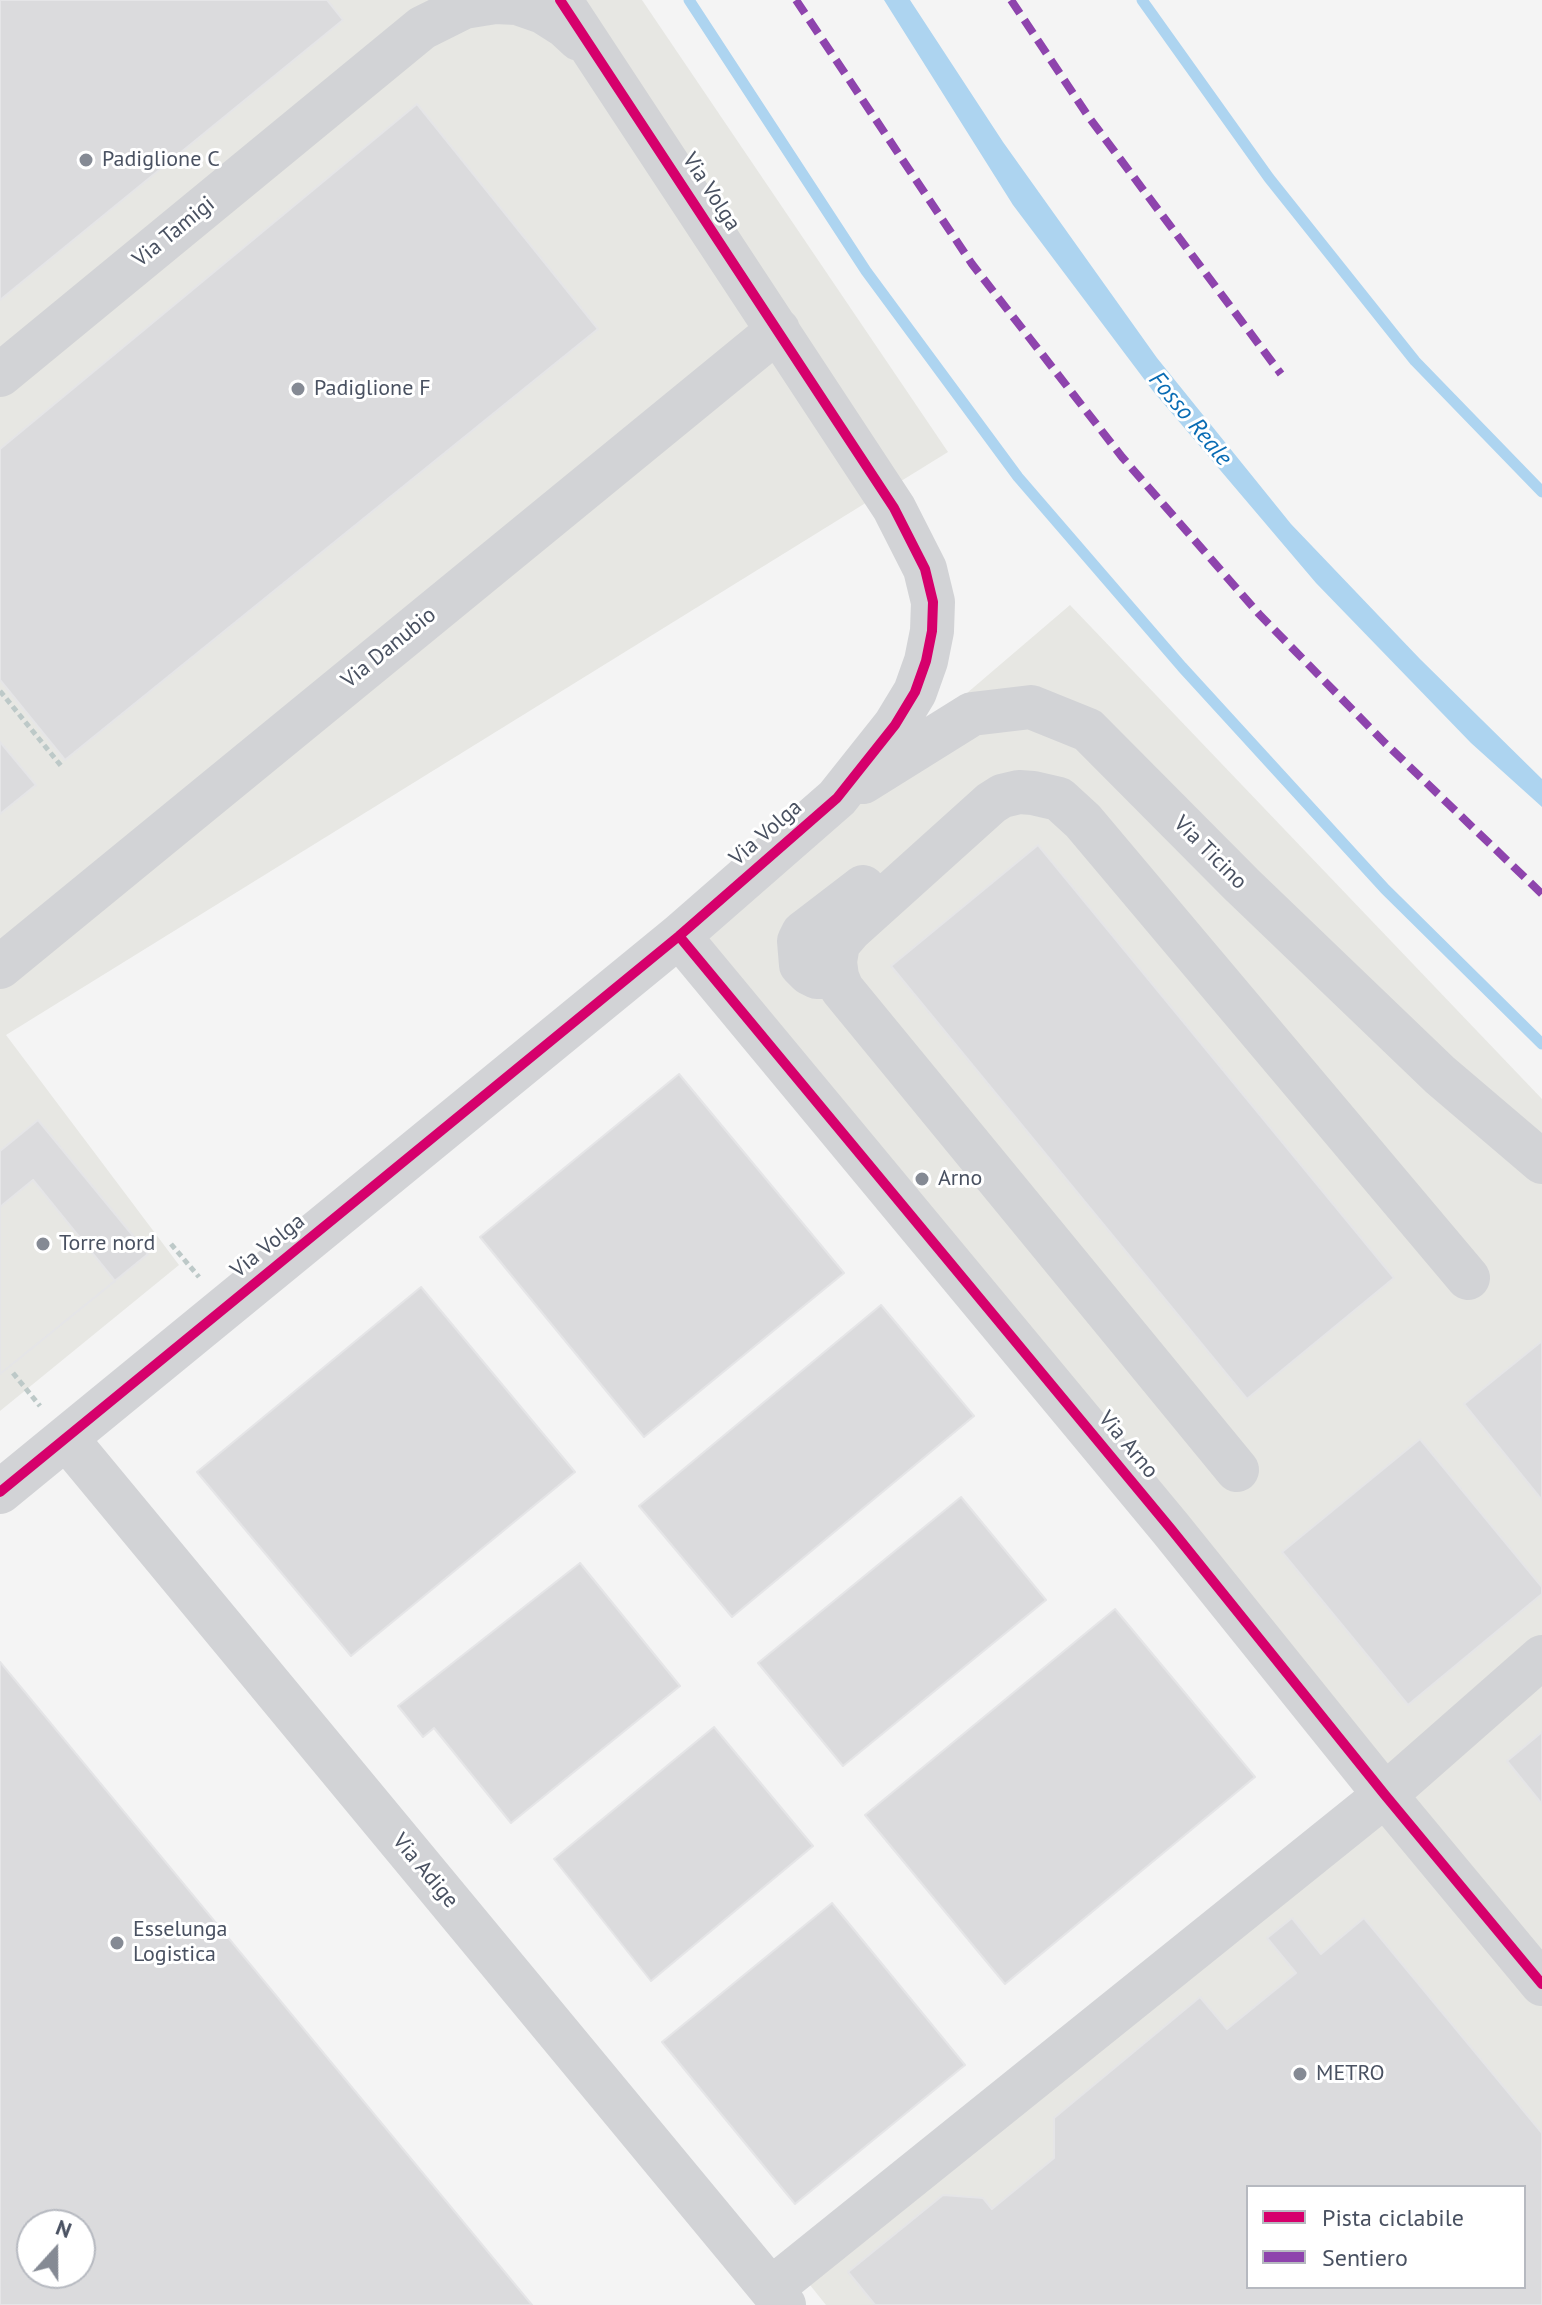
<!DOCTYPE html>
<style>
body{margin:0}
#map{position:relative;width:1542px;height:2305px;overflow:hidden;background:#f4f4f4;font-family:"PT Sans",sans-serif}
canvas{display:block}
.legend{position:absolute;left:1246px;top:2185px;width:280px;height:104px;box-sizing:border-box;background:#fff;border:2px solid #b6b9c0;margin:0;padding:10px 14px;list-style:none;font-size:24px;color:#495161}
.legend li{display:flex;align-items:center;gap:16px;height:40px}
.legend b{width:40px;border:2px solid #b6b9c0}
.north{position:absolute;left:16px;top:2209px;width:80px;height:80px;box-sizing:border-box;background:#fff;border:2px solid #b6b9c0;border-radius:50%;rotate:21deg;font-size:22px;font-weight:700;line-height:32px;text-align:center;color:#495161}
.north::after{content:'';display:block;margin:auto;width:28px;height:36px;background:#858a94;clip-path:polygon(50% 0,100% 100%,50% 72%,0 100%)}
</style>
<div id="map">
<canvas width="1542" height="2305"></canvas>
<ul class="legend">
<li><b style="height:10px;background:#d6006c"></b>Pista ciclabile</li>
<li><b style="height:10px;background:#8e44ad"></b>Sentiero</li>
</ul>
<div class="north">N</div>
</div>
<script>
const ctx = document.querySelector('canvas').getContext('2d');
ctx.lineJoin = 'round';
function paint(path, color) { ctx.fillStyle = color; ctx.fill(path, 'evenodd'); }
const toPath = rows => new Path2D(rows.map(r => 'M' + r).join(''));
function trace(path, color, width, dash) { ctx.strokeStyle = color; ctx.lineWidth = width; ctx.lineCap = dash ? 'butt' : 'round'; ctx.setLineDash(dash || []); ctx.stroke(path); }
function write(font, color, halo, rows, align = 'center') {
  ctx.font = font + ' "PT Sans",sans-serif'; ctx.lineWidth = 6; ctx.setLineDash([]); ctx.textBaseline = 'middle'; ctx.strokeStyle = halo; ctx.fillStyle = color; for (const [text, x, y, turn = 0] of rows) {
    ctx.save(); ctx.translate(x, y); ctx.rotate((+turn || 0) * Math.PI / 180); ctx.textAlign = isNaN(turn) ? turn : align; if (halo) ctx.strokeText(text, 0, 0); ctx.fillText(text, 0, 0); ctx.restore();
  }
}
paint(toPath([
 [0,0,642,0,948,452,6,1035,179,1265,0,1411],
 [1070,605,1542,1099,1542,2305,826,2305,806,2280,1385,1795,678,940],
 [1248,2187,1524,2187,1524,2287,1248,2287]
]), '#e7e7e3');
paint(toPath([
 [884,0,910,0,1003,142,1157,358,1291,524,1420,659,1542,779,1542,807,1471,743,1316,583,1153,391,1013,205]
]), '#add4f0');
trace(toPath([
 [689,0,866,271,1018,477,1182,667,1385,889,1542,1044],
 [1142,0,1269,178,1415,361,1542,492]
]), '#add4f0', 11);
const building = toPath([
 [0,0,327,0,343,20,0,300,0,0],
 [417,104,598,329,65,760,0,680,0,449,417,104],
 [0,742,36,785,0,814,0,742],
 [1038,845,1394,1278,1247,1399,891,966,1038,845],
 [679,1074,844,1273,644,1437,480,1237,679,1074],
 [38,1120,148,1254,0,1374,0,1151,38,1120],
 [33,1180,115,1281,0,1374,0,1207,33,1180],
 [421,1287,575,1472,351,1656,197,1472,421,1287],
 [881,1305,974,1416,732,1617,639,1506,881,1305],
 [1542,1341,1542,1500,1464,1404,1542,1341],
 [1420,1439,1542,1587,1542,1594,1408,1705,1282,1552,1420,1439],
 [961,1497,1046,1600,843,1766,758,1663,961,1497],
 [580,1563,680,1686,511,1823,434,1728,423,1737,398,1706,580,1563],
 [1115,1609,1255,1777,1005,1984,865,1815,1115,1609],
 [0,1662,532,2305,0,2305,0,1662],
 [32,2225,80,2225,80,2273,32,2273,32,2225],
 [714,1727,813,1846,651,1981,554,1859,714,1727],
 [1542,1732,1542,1804,1507,1761,1542,1732],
 [832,1903,965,2065,795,2204,662,2042,832,1903],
 [1292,1918,1321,1954,1364,1918,1542,2133,1542,2305,875,2305,848,2272,943,2195,983,2198,992,2209,1054,2158,1054,2118,1200,1997,1227,2029,1296,1973,1267,1938,1292,1918],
 [1248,2187,1524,2187,1524,2287,1248,2287,1248,2187]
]);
paint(building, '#dbdbdd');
trace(building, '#e5e5e7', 2);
trace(toPath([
 [0,691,62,767],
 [171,1244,199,1277],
 [13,1373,40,1406]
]), '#bdc9c8', 5, [6, 4]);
trace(toPath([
 [0,375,422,28,464,7,495,2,517,3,543,12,565,26,579,39],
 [863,782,972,714,1031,707,1088,730,1242,885,1440,1075,1542,1162],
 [679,936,1171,1529,1385,1795,1542,1984],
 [0,967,778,330],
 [837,977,817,977,809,973,801,965,799,941,803,933,863,887],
 [66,1438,784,2305],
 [1237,1470,842,989,837,977,835,962,838,944,850,930,991,803,1002,796,1019,792,1033,793,1059,799,1083,821,1468,1278],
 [0,1492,679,936,837,798,895,725,915,692,926,661,932,631,933,602,925,569,894,508,560,0],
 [771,2289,1385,1795,1542,1657]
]), '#d2d3d6', 44);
trace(toPath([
 [796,0,972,264,1122,457,1259,614,1385,743,1542,894],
 [1011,0,1088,116,1281,374]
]), '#8e44ad', 8, [16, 8]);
trace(toPath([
 [679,936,1171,1529,1385,1795,1542,1984],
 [0,1492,679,936,837,798,895,725,915,692,926,661,932,631,933,602,925,569,894,508,560,0]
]), '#d6006c', 10);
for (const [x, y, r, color] of [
 [86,160,8,"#858a94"],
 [298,389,8,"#858a94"],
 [922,1179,8,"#858a94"],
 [43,1244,8,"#858a94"],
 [117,1943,8,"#858a94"],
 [1300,2074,8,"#858a94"]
]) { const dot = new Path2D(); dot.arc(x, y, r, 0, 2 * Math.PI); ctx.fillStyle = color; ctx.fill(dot); trace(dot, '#fff', 3); }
write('22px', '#495161', '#fff', [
 ["Padiglione C",102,160],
 ["Padiglione F",314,389],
 ["Arno",938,1179],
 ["Torre nord",59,1244],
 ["Esselunga",133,1930],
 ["Logistica",133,1955],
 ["METRO",1316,2074]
], 'left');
write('22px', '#495161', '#fff', [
 ["Via Volga",711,192,57],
 ["Via Tamigi",174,232,-39],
 ["Via Danubio",389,648,-39],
 ["Via Volga",766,833,-41],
 ["Via Ticino",1210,853,45],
 ["Via Volga",268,1246,-39],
 ["Via Arno",1128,1445,50],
 ["Via Adige",425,1871,50]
]);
write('italic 24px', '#096cb4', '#fff', [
 ["Fosso Reale",1190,419,50]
]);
</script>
